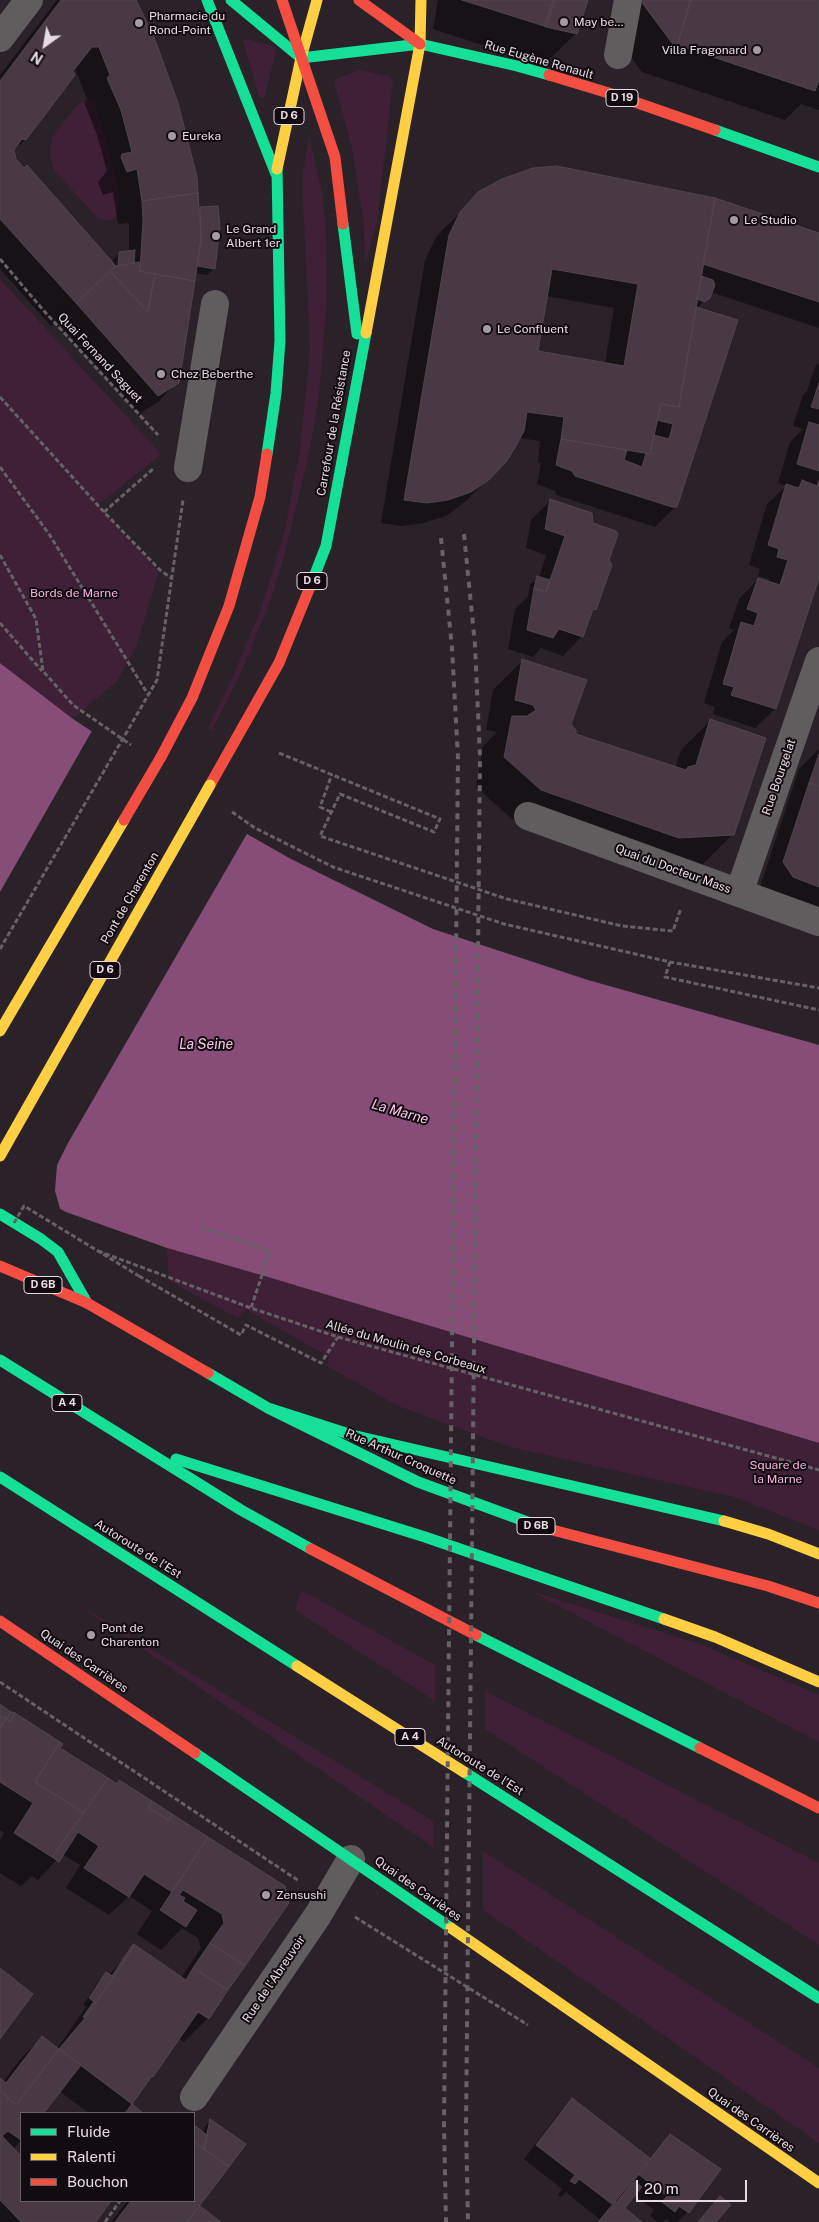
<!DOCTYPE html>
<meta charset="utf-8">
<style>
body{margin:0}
#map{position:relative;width:819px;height:2222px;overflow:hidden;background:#2a2228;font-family:"Public Sans",sans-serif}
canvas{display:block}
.legend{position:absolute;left:20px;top:2112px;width:175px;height:90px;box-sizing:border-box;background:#120b0f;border:1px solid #675f64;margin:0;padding:6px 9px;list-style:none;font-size:15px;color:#e7dce4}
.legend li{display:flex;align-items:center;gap:10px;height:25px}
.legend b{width:25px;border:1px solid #675f64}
.north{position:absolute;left:20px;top:20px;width:50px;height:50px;-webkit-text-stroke:4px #120b0f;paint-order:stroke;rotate:212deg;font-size:14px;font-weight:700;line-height:20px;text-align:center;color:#e7dce4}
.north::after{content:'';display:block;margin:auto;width:18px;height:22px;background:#e7dce4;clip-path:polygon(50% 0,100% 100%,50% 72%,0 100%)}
.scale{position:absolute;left:636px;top:2180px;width:111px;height:22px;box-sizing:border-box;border:2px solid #e7dce4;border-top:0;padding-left:6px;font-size:15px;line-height:18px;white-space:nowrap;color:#e7dce4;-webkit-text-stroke:4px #120b0f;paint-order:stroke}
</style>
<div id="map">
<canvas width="819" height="2222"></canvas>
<ul class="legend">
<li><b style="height:6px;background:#16e098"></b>Fluide</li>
<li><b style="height:6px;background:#ffcf43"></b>Ralenti</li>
<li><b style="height:6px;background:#f24e42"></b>Bouchon</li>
</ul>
<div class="north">N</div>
<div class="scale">20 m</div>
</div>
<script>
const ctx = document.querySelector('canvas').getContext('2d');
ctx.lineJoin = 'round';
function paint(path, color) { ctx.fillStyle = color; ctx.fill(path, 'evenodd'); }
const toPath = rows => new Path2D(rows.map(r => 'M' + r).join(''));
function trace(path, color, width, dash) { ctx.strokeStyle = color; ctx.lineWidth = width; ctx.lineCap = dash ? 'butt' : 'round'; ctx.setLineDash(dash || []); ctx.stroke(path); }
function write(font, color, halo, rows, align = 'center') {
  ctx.font = font + ' "Public Sans",sans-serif'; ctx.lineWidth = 4; ctx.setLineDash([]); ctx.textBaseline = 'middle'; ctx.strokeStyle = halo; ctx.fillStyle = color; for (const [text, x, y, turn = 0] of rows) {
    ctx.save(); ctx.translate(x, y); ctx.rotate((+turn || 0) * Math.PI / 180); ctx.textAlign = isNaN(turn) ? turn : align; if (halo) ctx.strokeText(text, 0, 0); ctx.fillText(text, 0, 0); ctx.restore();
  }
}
paint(toPath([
 [247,39,274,46,276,50,264,98,259,97,243,40],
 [360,70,388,76,393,81,377,222,365,264,364,225,352,148,334,82,336,79],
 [86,99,95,100,120,193,119,214,110,221,98,218,54,170,50,155,52,138,77,105],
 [309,137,322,193,326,228,327,299,319,395,310,448,286,549,273,593,241,673,212,730,208,728,230,684,262,606,285,530,300,450,310,348,303,201,303,172],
 [0,279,161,454,97,506,159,571,136,648,117,681,73,719,0,663],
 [167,1248,268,1277,819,1443,819,1530,734,1497,510,1447,398,1406,327,1366,329,1357,245,1309,238,1318,169,1281],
 [301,1590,435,1665,435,1701,295,1610],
 [530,1591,700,1644,819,1695,819,1742],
 [71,1600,433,1821,433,1847],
 [485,1691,819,1863,819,1945,485,1729],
 [483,1851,819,2068,819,2143,483,1910]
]), '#3f2037');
paint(toPath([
 [0,663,73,719,247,834,291,859,433,929,588,980,819,1045,819,1443,268,1277,167,1248,66,1212,0,1176]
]), '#864e76');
paint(toPath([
 [93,729,248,832,68,1143,57,1165,55,1191,61,1212,0,1179,0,892]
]), '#2a2228');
paint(toPath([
 [57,0,135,0,198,211,200,209,214,268,207,275,194,273,177,382,158,402,139,414,56,322,51,326,0,269,0,75],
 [70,70,76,71,87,99,84,102,97,135,107,171,98,182,103,195,113,192,118,224,129,223,129,252,119,253,113,260,112,263,15,159,13,151,25,140],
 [438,0,587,0,576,33,546,63,513,55,433,29],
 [618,0,819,0,819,110,801,104,785,120,642,72,614,34],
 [479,193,819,234,819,328,711,292,709,297,697,308,737,321,674,508,655,527,556,495,555,491,537,484,541,463,538,462,540,441,519,438,489,478,465,502,446,516,423,523,402,526,381,523,425,260,436,237],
 [546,296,614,308,605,364,536,352],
 [819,363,819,574,775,709,755,728,713,714,715,707,704,703,722,642,734,630,729,628,739,599,758,579,768,583,769,579,758,576,760,569,749,565,767,504,786,486,778,483,790,442,803,429,793,426,803,395,807,391,815,367],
 [551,500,594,609,590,614,582,636,563,656,541,648,533,657,508,649,515,609,528,597,530,584,539,578,546,555,526,548,531,520],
 [523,660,570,724,574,735,675,768,681,750,710,721,733,834,703,864,649,867,512,819,476,787,483,746,497,732,486,730,493,690],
 [819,749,819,913,760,887,799,769],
 [0,1706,59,1749,284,1887,208,2018,184,2042,178,2038,152,2076,130,2104,141,2113,89,2113,59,2091,42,2113,21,2113,21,2141,13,2149,21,2157,21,2201,110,2201,95,2222,0,2222,0,2080,3,2082,22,2057,42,2038,57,2049,86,2007,83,2005,99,1981,106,1974,109,1975,136,1947,181,1978,201,1948,198,1938,182,1928,161,1950,137,1934,152,1911,129,1896,109,1915,66,1888,80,1865,62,1854,38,1880,32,1876,21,1886,0,1873,0,1840,4,1833,0,1830],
 [572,2100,649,2159,670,2136,688,2212,677,2222,670,2222,666,2219,663,2222,657,2222,650,2216,654,2210,634,2195,624,2209,640,2222,597,2222,599,2219,566,2192,561,2197,558,2195,562,2189,524,2159,559,2113],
 [210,2121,244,2145,198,2207,219,2222,111,2222,127,2201,194,2201,194,2127,203,2133,204,2128]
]), '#0007');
const building = toPath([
 [61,0,136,0,154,37,178,103,197,177,198,193,142,201,137,169,127,172,121,157,122,154,132,152,121,110,107,78,110,75,99,47,92,47,73,71,75,75,26,140,22,139,14,150,16,159,24,168,27,165,116,266,76,303,0,219,0,81,61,0],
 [462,0,553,0,544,26,462,0],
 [553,0,555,0,546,27,544,26,553,0],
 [555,0,588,0,577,34,546,27,555,0],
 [643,0,691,0,677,45,672,43,643,4,643,0],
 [691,0,819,0,819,80,815,91,677,45,691,0],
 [557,166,715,198,679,407,661,404,650,454,561,439,564,417,527,412,524,431,516,446,506,462,490,479,471,492,448,500,427,503,404,500,449,235,460,212,478,192,502,179,533,168,557,166],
 [552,269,638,284,624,366,538,351,552,269],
 [198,193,201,238,195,281,140,271,143,221,142,201,198,193],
 [715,198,819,233,819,302,703,264,715,198],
 [218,206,220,228,215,269,197,266,201,238,200,207,218,206],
 [135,250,134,263,118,266,119,252,135,250],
 [139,262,140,271,155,274,148,312,110,271,116,266,139,262],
 [110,271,148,312,155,274,195,281,179,383,158,396,76,303,110,271],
 [701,276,713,280,715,285,710,298,705,302,697,299,701,276],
 [696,307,738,320,677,507,672,507,575,476,572,471,556,465,561,439,627,450,624,460,642,467,646,453,650,454,654,435,669,439,673,424,657,420,661,404,679,407,696,307],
 [819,383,819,409,811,407,819,383],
 [809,422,819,425,819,471,797,464,809,422],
 [802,480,817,486,819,480,819,578,776,709,731,695,734,687,723,684,741,622,754,626,758,613,747,609,758,578,780,585,788,560,777,557,779,549,768,545,786,484,799,488,802,480],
 [550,499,592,513,593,523,616,531,618,534,609,560,612,565,596,610,593,609,583,637,559,629,553,638,527,630,534,588,546,592,565,536,545,529,550,499],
 [537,576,550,580,546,592,534,588,537,576],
 [522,659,587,680,571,724,576,730,576,734,686,770,688,767,696,765,710,719,766,738,734,835,679,838,541,790,504,757,512,716,527,716,536,710,533,705,515,700,522,659],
 [819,754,819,786,809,783,819,754],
 [809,783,819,786,819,887,793,877,783,862,809,783],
 [0,1704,11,1712,6,1719,0,1716,0,1704],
 [11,1712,15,1713,10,1722,6,1719,11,1712],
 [15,1713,60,1742,35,1782,84,1813,52,1857,14,1833,33,1803,0,1782,0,1728,6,1719,10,1722,15,1713],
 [0,1716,6,1719,0,1728,0,1716],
 [60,1742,63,1744,60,1748,108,1778,84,1813,35,1782,60,1742],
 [108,1778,117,1784,119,1780,152,1801,148,1808,169,1820,172,1814,208,1837,172,1892,144,1874,129,1897,84,1868,99,1846,78,1832,59,1862,52,1857,108,1778],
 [152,1801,172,1814,169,1820,148,1808,152,1801],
 [208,1837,285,1886,289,1903,245,1966,210,1943,224,1923,222,1914,183,1890,179,1895,185,1898,183,1901,197,1910,186,1927,160,1910,208,1837],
 [210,1943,245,1966,228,1990,193,1968,210,1943],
 [133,1944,135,1945,114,1977,112,1976,133,1944],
 [135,1945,186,1980,193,1968,228,1990,209,2019,198,2012,153,2077,152,2076,132,2104,59,2049,85,2018,135,1945],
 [0,1968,33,1994,0,2039,0,1968],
 [106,1972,114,1977,96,2003,89,1998,106,1972],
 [94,2001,96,2003,85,2018,83,2017,94,2001],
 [42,2036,59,2049,16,2105,0,2090,0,2078,6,2083,42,2036],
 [59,2049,81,2065,44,2113,21,2113,21,2140,8,2131,2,2136,21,2156,21,2201,111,2201,96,2222,21,2222,0,2200,0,2090,16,2105,59,2049],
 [572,2098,651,2159,616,2203,614,2201,612,2204,579,2179,575,2184,570,2181,575,2175,536,2145,572,2098],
 [132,2104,143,2113,125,2113,132,2104],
 [210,2119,246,2144,229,2167,204,2149,210,2119],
 [194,2125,207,2135,204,2149,194,2142,194,2125],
 [670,2134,721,2169,689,2213,679,2206,675,2212,662,2202,667,2196,638,2174,670,2134],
 [194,2142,229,2167,187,2222,115,2222,131,2201,194,2201,194,2142],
 [633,2180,642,2187,625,2208,642,2222,598,2222,633,2180],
 [720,2196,731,2205,716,2222,698,2222,720,2196],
 [200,2206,221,2222,187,2222,200,2206]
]);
paint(building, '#483944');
trace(building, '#4f474d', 1);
trace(toPath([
 [0,259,44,311,158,435],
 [0,397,104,512,160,570,171,578],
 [0,467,49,534,149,696],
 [104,512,154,468],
 [0,555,36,619,43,671,73,705,131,745],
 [0,623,42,671],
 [125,735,157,680,183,500],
 [279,753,440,819,434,832,340,794,320,836,507,899,622,926,673,931,681,908],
 [232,812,255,828,333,867,504,924,670,962,819,988],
 [331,812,320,807,332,774],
 [670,962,665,977,819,1010],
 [201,1227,270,1251,251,1308],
 [98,1251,251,1308,338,1337,819,1470],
 [139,1276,241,1335,246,1325,321,1363,338,1337],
 [0,1682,299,1881],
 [355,1917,528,2025],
 [105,2222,120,2201]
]), '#666264', 3, [5, 2.5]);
trace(toPath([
 [0,38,29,0],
 [618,55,628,0],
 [188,468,215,304],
 [528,816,819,922],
 [739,893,819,661],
 [194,2097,318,1915,351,1859]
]), '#605d5f', 28);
trace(toPath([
 [207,0,276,174],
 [231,0,301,58,420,44,517,66,549,75],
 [715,130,819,167],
 [343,224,357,334],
 [267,454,276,393,280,341,277,169],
 [310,587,326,546,366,333],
 [0,1214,41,1239,58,1252,87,1303],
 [0,1360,241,1510,311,1549],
 [208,1373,268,1408,418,1482,541,1527],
 [268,1408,352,1435,724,1521],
 [176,1459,425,1537,664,1619],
 [0,1477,297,1666],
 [476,1635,700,1748],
 [195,1753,451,1928],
 [464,1772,819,1998]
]), '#16e098', 11);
trace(toPath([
 [277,169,301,58,317,0],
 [366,333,420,44,421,0],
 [724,1521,768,1534,819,1554],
 [664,1619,715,1637,819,1682],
 [297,1666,464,1772],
 [451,1928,819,2183]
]), '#ffcf43', 11);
trace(toPath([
 [282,0,335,157,343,224],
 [359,0,420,44],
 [549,75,612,94,715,130],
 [161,757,192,698,229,606,260,497,267,454],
 [210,785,279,663,310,587],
 [0,1266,87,1303,208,1373],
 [541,1527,768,1586,819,1603],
 [311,1549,476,1635],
 [0,1621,195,1753],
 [700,1748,819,1808]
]), '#f24e42', 11);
trace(toPath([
 [464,534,475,645,480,757,466,2126,468,2222],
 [441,538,452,648,458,758,444,2125,446,2222]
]), '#666265', 4, [6, 6]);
trace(toPath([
 [0,949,125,735],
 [14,1223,24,1206,139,1276]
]), '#666264', 3, [5, 2.5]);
trace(toPath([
 [0,1031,124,820],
 [0,1156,210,785]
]), '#ffcf43', 11);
trace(toPath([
 [124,820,161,757]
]), '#f24e42', 11);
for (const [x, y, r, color] of [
 [564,22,5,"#a59ba2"],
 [139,23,5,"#a59ba2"],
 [757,50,5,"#a59ba2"],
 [172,136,5,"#a59ba2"],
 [734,220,5,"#a59ba2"],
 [216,236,5,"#a59ba2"],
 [487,329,5,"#a59ba2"],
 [161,374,5,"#a59ba2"],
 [91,1635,5,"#a59ba2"],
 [266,1895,5,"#a59ba2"]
]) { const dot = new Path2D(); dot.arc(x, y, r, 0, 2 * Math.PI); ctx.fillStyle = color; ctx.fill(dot); trace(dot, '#120b0f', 2); }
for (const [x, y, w] of [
 [622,98,32],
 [289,116,30],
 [312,581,30],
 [105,970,30],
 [43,1285,38],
 [67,1403,30],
 [536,1526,38],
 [410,1737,30]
]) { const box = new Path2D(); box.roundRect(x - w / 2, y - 8.5, w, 17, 4); ctx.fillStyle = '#120b0f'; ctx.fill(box); trace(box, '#e7dce4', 1); }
write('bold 11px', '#e7dce4', null, [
 ["D 19",622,98],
 ["D 6",289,116],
 ["D 6",312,581],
 ["D 6",105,970],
 ["D 6B",43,1285],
 ["A 4",67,1403],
 ["D 6B",536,1526],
 ["A 4",410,1737]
]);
write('12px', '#e7dce4', '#120b0f', [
 ["Pharmacie du",149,16],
 ["Rond-Point",149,30],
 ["May be…",574,22],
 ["Villa Fragonard",747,50,"right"],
 ["Eureka",182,136],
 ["Le Studio",744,220],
 ["Le Grand",226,229],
 ["Albert 1er",226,243],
 ["Le Confluent",497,329],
 ["Chez Beberthe",171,374],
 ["Pont de",101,1628],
 ["Charenton",101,1642],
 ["Zensushi",276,1895]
], 'left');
write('12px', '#e7dce4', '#120b0f', [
 ["Rue Eugène Renault",539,60,16],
 ["Quai Fernand Saguet",100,358,47],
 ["Carrefour de la Résistance",334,423,-80],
 ["Rue Bourgelat",779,777,-71],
 ["Quai du Docteur Mass",673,869,20],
 ["Pont de Charenton",130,898,-60],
 ["Allée du Moulin des Corbeaux",406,1347,16],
 ["Rue Arthur Croquette",401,1457,24],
 ["Autoroute de l’Est",138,1549,32],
 ["Quai des Carrières",84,1661,34],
 ["Autoroute de l’Est",480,1766,32],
 ["Quai des Carrières",418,1889,35],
 ["Rue de l'Abreuvoir",274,1979,-56],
 ["Quai des Carrières",751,2120,35]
]);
write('12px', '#f9b2e3', '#120b0f', [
 ["Bords de Marne",74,593],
 ["Square de",778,1465],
 ["la Marne",778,1479]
]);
write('italic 14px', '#fbc5ea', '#120b0f', [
 ["La Seine",206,1045],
 ["La Marne",400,1112,16]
]);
</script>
